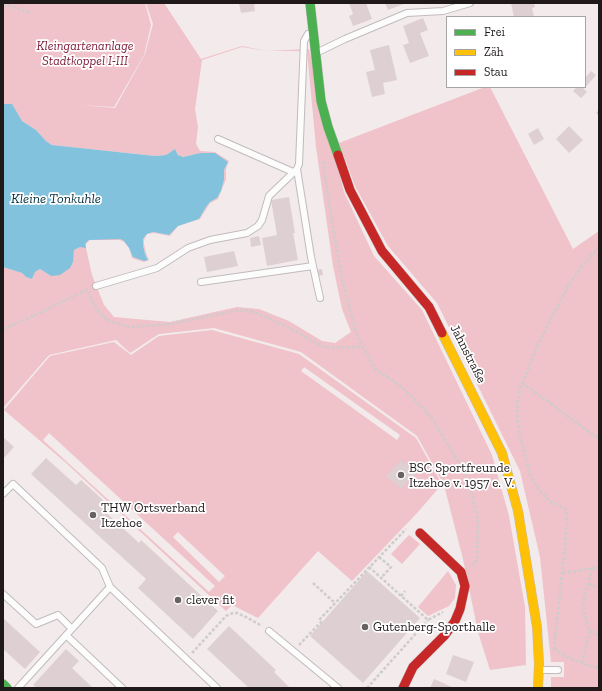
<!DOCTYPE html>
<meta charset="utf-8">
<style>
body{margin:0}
#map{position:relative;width:602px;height:691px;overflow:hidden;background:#f2eaeb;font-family:"Zilla Slab",serif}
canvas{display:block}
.frame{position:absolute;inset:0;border:4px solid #1f191a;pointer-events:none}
.legend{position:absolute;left:446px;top:16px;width:140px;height:72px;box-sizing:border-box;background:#fff;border:1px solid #a5a3a3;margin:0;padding:5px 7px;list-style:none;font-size:12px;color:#1f191a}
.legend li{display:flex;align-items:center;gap:8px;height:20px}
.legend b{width:20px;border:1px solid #a5a3a3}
</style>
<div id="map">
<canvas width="602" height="691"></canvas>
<div class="frame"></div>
<ul class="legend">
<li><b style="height:5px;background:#4caf50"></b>Frei</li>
<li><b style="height:5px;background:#ffc107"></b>Zäh</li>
<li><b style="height:5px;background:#c62828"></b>Stau</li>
</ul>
</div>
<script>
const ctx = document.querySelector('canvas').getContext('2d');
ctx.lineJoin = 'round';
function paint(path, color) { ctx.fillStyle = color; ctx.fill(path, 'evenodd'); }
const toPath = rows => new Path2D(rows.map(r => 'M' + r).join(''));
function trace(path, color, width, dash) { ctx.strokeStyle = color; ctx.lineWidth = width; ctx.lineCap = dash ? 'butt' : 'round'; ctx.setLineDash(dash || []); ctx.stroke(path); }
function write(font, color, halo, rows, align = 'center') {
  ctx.font = font + ' "Zilla Slab",serif'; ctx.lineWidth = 3.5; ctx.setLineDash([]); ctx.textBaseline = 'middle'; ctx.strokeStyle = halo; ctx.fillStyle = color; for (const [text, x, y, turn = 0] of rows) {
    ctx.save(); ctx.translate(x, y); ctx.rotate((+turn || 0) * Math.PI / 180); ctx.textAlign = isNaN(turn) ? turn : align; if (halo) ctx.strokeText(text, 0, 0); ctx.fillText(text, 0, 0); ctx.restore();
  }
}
paint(toPath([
 [3,3,145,3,151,25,144,55,114,107,79,105,115,108,145,54,153,24,146,3,164,3,201,59,242,46,267,51,309,49,344,192,374,256,422,310,492,455,509,516,525,607,526,665,490,670,478,632,463,559,444,485,417,436,301,352,214,328,159,334,130,353,116,340,49,355,3,408,3,267,22,273,26,277,32,279,35,272,40,269,51,276,74,253,74,250,85,244,89,240,96,239,120,239,124,241,129,248,133,257,148,259,145,254,143,245,143,239,147,234,153,232,169,235,177,226,199,219,206,207,210,202,217,198,221,191,224,180,224,170,228,162,200,153,183,157,178,155,175,149,166,155,155,156,52,145,46,141,36,130,22,121,12,105,3,104],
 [242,47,267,51,307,51,316,147,333,266,342,309,351,332,335,343,322,341,289,321,259,309,237,307,170,322,114,317,104,305,92,275,86,248,86,244,90,240,120,240,124,242,129,248,132,258,144,262,149,260,146,253,144,244,144,240,147,234,154,233,170,236,178,226,200,219,210,203,218,199,226,179,226,169,229,161,215,152,200,151,196,144,198,127,195,109,202,60],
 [485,87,490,87,573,249,599,231,599,688,551,688,551,677,564,677,564,662,551,662,540,557,520,471,437,303,388,246,355,186,339,143],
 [212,330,299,354,416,438,442,484,418,512,352,581,318,551,258,618,232,605,226,611,65,462,4,410,50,356,114,342,131,355,159,336],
 [304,367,400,435,397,440,301,371],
 [49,433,215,586,209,592,43,440],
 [178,532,225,576,219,582,173,537],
 [409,535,420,544,402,564,391,554],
 [448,571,456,585,455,598,449,606,428,616,418,607]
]), '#f0c2c9');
paint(toPath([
 [3,104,12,104,22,121,36,130,46,141,52,145,155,156,166,155,175,149,178,155,183,157,200,153,215,153,228,162,224,170,224,180,221,191,217,198,210,202,206,207,199,219,178,226,169,235,153,232,147,234,143,239,143,245,145,254,148,260,144,261,133,257,129,248,124,241,120,239,89,240,85,244,86,248,80,247,74,250,73,262,70,268,60,275,51,276,40,269,35,272,32,279,26,277,22,273,3,267]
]), '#83c2dc');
paint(toPath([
 [239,3,254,3,255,11,241,13],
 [349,3,366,3,372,19,353,26,349,16,353,14],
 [385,3,406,3,388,10],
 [511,3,534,3,535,7,532,8,534,17,514,17],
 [423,18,428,30,420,33,429,56,410,63,403,45,409,43,403,26],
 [389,45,397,80,383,83,385,94,372,97,366,72,375,70,370,50],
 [591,71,596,75,584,89,587,92,581,98,573,91,577,87,585,87,585,78],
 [569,126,583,140,569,153,556,139],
 [538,128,544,139,534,145,528,134],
 [289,197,295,233,293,233,298,260,267,266,262,238,277,235,271,200],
 [259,236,261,245,251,247,250,238],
 [234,251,238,266,207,272,204,257],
 [322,269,323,275,318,276,317,270],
 [3,437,14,447,3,459],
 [46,458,76,485,81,480,103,500,98,505,139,543,141,540,218,611,193,639,138,588,146,579,31,474],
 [401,460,416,473,401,489,386,476],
 [367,571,420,618,363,683,310,636],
 [3,618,40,652,25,669,3,649],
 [229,626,276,670,274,672,290,688,249,688,207,649],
 [66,649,79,661,72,668,93,688,37,688,33,685],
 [453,655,474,662,466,682,446,674],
 [434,679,454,688,430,688]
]), '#ded0d2');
const lane = toPath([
 [316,53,345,39,407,13,443,11,470,3],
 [218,139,293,172],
 [297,169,311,257,320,298],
 [201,282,313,266],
 [96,286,157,268,188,248,210,240,247,233,258,226,262,220,269,196,297,169,299,164,304,41,308,34],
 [3,494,13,484,102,568,110,587,217,688],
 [3,594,36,624,58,615,72,629],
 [269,631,338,688],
 [66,635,122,688],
 [541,670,558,670],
 [18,688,110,587]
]);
const fast = toPath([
 [310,3,321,101,328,127,338,155],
 [3,684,7,688]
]);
const slow = toPath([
 [442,333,502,453,518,511,537,627,539,664,538,688]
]);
const jam = toPath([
 [338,155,350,190,382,251,429,307,442,333],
 [403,688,413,667,445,635,455,621,460,609,465,586,461,572,420,533]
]);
trace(lane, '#c1bbbc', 8);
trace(fast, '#c1bbbc', 10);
trace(slow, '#c1bbbc', 10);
trace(jam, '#c1bbbc', 10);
trace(toPath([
 [3,4,32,13],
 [597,112,599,114],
 [323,161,332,223,343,283,357,336,372,364,377,371,394,381,407,392,431,417,463,469,472,495,478,520,477,560,472,566],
 [88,292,97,310,107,320,130,327,170,324,234,311,244,310,254,312,268,318,297,332,322,346,329,348,362,347],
 [3,329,40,313,88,289],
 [522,383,599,439],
 [379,557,391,567,381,578],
 [369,567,428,620,443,612],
 [592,568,583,603,586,620,590,630,595,634,599,635],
 [563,572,571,572,599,567],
 [313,583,335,603],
 [588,584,599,588],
 [401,596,405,591],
 [299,645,321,622,319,620,406,529],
 [554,648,565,656,587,665,599,668],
 [553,649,554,648,565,547,567,514,565,509,550,501,539,490,530,475,518,426,517,405,520,389,537,347,556,309,568,286,583,265,599,247],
 [192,653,226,616,233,613,237,613,246,617,262,626],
 [582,663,590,630],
 [367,688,428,620]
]), '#cecccc', 2.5, [3, 2]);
trace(lane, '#fdfcfc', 6);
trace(fast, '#4caf50', 9);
trace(slow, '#ffc107', 9);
trace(jam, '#c62828', 9);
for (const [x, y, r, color] of [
 [401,475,4,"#696263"],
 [93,515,4,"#696263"],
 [178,600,4,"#696263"],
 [365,627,4,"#696263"]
]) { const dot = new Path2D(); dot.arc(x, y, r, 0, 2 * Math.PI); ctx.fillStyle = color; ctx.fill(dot); trace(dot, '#fff', 1.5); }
write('italic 13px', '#7c1a37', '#fff', [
 ["Kleingartenanlage",85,46],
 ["Stadtkoppel I-III",85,61]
]);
write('13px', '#1f191a', '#fff', [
 ["Jahnstraße",468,354,63]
]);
write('13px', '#1f191a', '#fff', [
 ["BSC Sportfreunde",409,468],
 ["Itzehoe v. 1957 e. V.",409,483],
 ["THW Ortsverband",101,508],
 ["Itzehoe",101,523],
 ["clever fit",186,600],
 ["Gutenberg-Sporthalle",373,627]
], 'left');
write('italic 14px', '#022f3f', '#fff', [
 ["Kleine Tonkuhle",56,199]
]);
</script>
